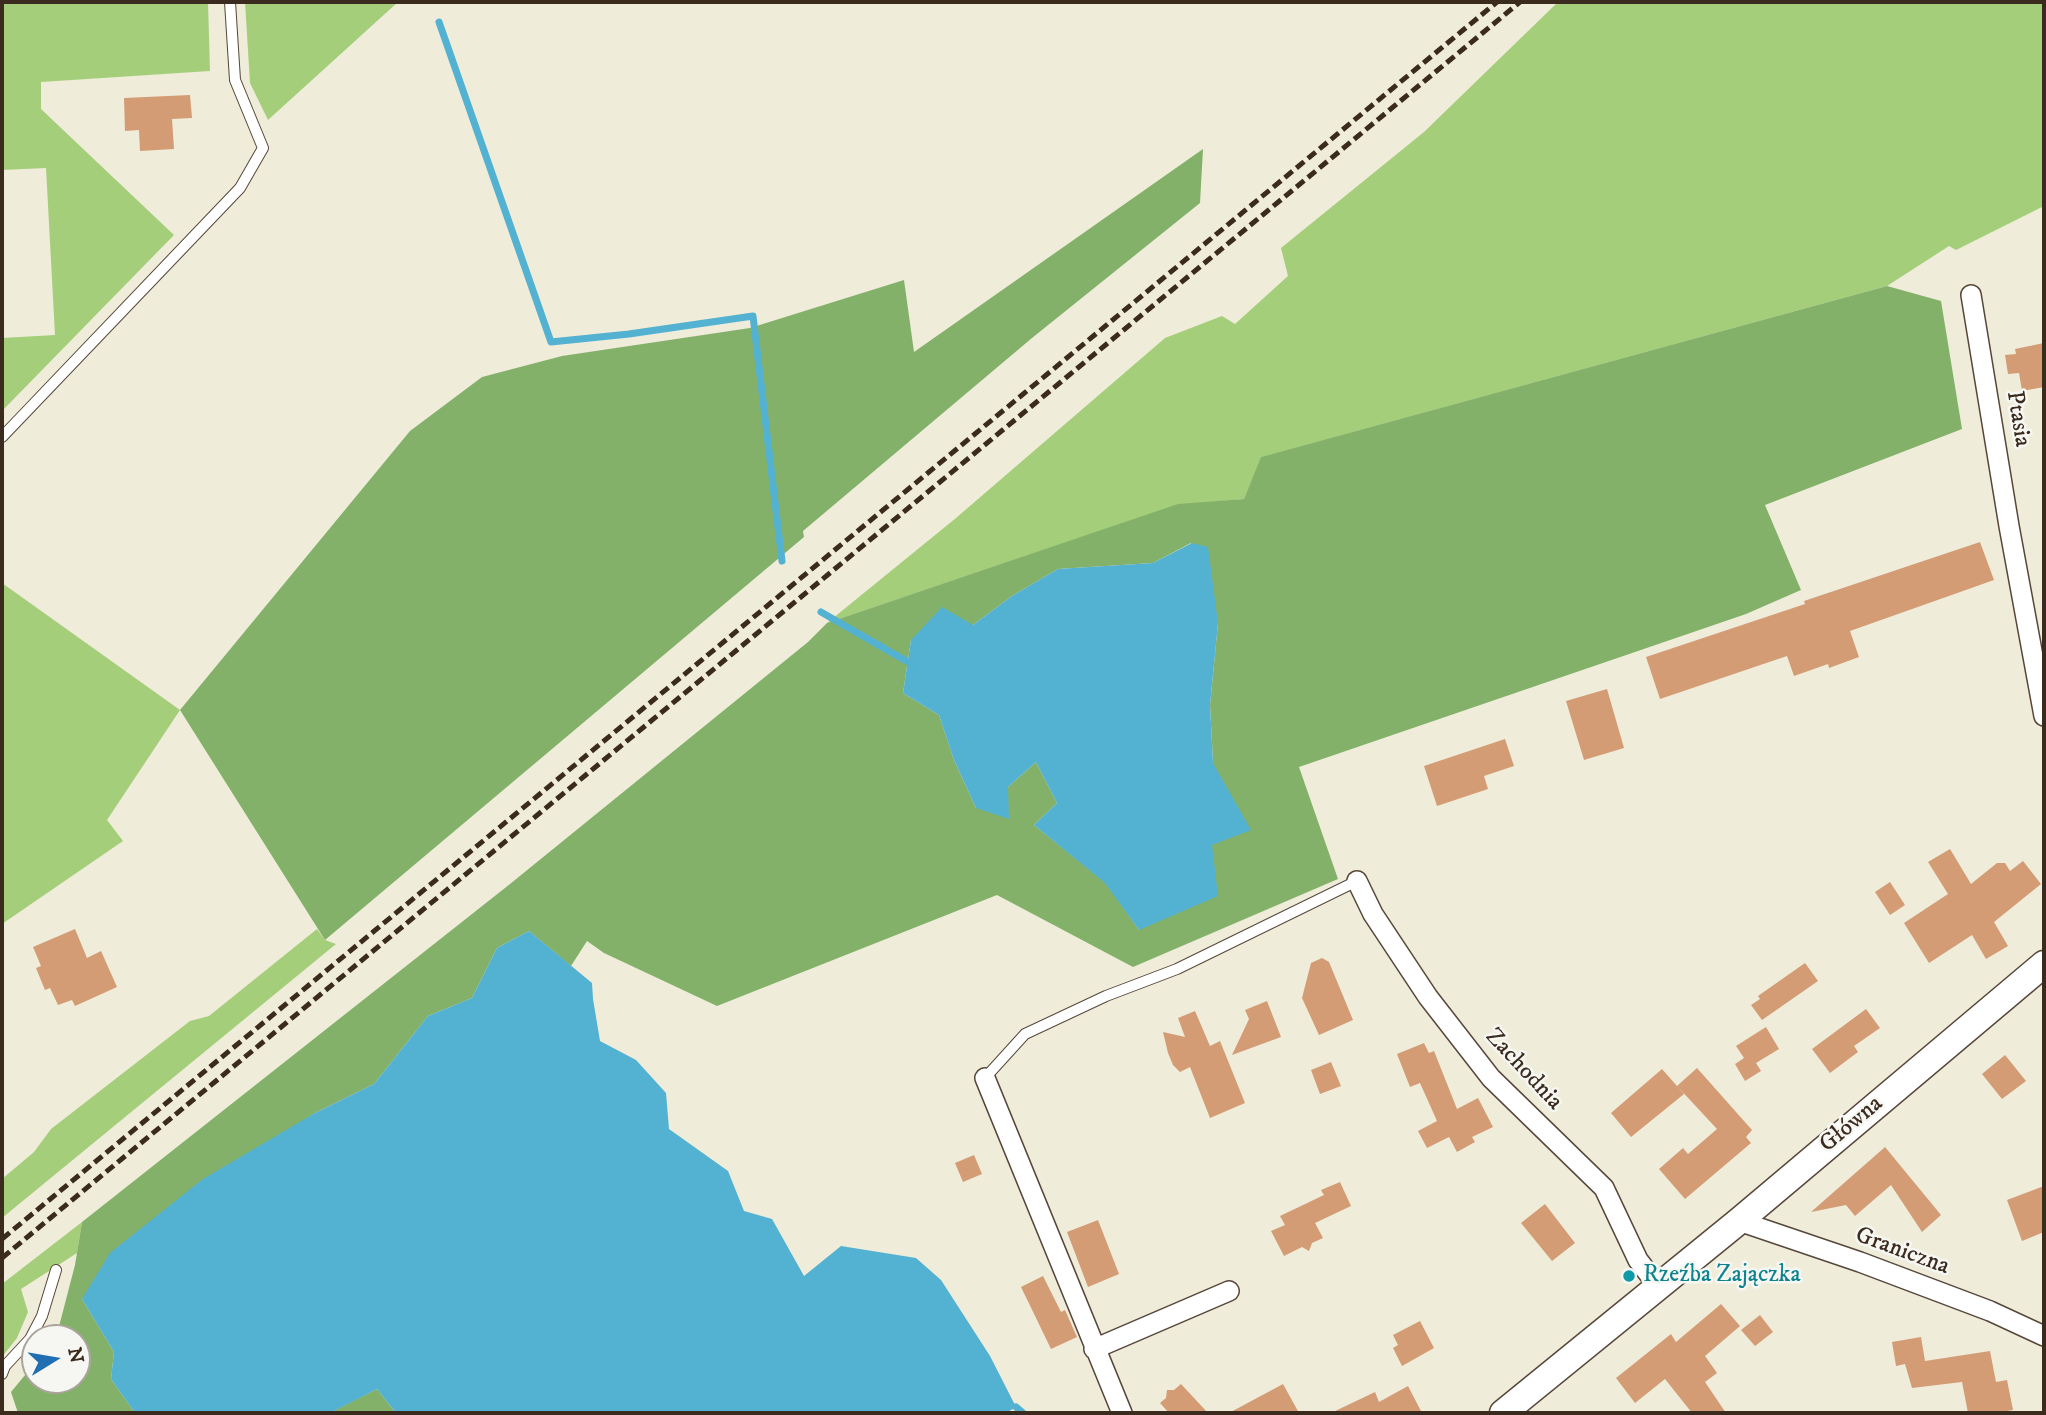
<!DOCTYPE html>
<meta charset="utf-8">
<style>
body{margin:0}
#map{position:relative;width:2046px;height:1415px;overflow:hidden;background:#efecda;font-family:"IM FELL DW Pica",serif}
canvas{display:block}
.frame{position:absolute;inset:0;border:4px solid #3b2a1e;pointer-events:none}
.north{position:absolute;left:21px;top:1324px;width:70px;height:70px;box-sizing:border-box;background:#f6f6f2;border:2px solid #aba49d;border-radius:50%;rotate:79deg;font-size:19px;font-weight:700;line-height:28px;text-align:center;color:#3b2a1e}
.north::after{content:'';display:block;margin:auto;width:24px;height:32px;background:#1f6fb2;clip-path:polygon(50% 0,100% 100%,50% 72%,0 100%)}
</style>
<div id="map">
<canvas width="2046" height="1415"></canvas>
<div class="frame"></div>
<div class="north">N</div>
</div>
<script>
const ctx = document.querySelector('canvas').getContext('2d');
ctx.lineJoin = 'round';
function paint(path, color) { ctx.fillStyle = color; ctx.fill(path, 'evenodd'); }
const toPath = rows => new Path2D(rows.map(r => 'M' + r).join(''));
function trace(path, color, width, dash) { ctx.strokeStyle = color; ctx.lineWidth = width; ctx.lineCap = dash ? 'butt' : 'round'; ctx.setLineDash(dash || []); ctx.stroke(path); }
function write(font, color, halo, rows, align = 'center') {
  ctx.font = font + ' "IM FELL DW Pica",serif'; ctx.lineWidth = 5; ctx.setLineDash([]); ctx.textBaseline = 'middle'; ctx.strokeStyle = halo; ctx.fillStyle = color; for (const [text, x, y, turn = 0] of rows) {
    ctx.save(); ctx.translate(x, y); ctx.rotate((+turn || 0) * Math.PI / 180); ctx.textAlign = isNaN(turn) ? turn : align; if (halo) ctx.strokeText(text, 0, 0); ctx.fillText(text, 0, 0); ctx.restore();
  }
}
paint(toPath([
 [2,2,208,2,210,71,41,82,41,109,174,235,2,411,2,338,55,335,46,168,2,170],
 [245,2,398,2,268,120,250,83],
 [1558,2,2044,2,2044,206,1956,250,1949,246,1887,286,1262,457,1244,499,1178,505,827,623,956,518,1165,338,1222,316,1235,324,1288,276,1281,248,1424,132],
 [2,583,180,710,107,820,123,841,2,924],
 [317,929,325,940,336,944,2,1218,2,1179,34,1152,51,1129,190,1021,209,1016],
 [82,1222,77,1253,21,1289,28,1312,17,1338,2,1357,2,1284]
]), '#a5ce7a');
paint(toPath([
 [1203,149,1200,203,1032,338,803,531,804,537,325,940,180,710,410,431,482,377,562,356,750,328,904,280,914,352],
 [1887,286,1941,301,1962,429,1765,505,1801,590,1746,614,1299,767,1338,879,1133,967,997,895,717,1006,604,953,587,941,571,966,529,931,497,948,472,998,428,1016,374,1084,315,1113,283,1134,82,1299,114,1352,111,1379,135,1413,18,1413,11,1392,35,1363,35,1380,77,1380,77,1338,56,1338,75,1265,82,1222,510,884,808,642,827,623,1178,504,1244,499,1261,457],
 [1191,543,1218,623,1210,705,1213,763,1211,845,1139,930,1106,883,1034,825,1057,803,1036,762,1008,787,976,808,954,760,939,715,903,693,911,640,973,625,1012,596,1058,569,1153,563],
 [377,1389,396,1413,330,1413,341,1407]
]), '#84b16a');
paint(toPath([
 [1192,543,1208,547,1218,623,1210,705,1213,763,1251,830,1212,845,1218,896,1139,930,1105,883,1034,825,1057,803,1036,762,1008,787,1009,819,976,808,954,760,939,715,903,693,911,640,942,607,973,625,1012,596,1058,569,1153,563],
 [529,931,592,983,593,999,600,1041,636,1060,666,1093,669,1129,728,1171,744,1211,772,1219,804,1276,841,1246,916,1258,941,1280,990,1356,1016,1407,1006,1413,396,1413,377,1389,330,1413,135,1413,111,1379,114,1352,82,1299,110,1253,203,1179,315,1113,374,1084,428,1016,472,998,497,948]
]), '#53b1d2');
trace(toPath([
 [439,22,551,342,629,334,753,316,782,561],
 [821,612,908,662],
 [1016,1407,1023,1413]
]), '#53b1d2', 7);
paint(toPath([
 [190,95,192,118,172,119,174,149,140,151,139,130,125,131,124,98],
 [2044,343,2044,387,2022,391,2019,373,2008,374,2005,355,2016,354,2015,349],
 [1980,542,1994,580,1850,631,1859,657,1829,668,1828,664,1794,676,1787,656,1660,699,1646,657,1805,604,1804,601],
 [1607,689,1624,748,1584,760,1566,701],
 [1505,739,1514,766,1484,776,1488,789,1437,806,1424,766],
 [1950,849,1971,884,1997,863,2005,863,2010,871,2023,861,2041,884,1994,922,2008,946,1986,959,1972,935,1929,963,1904,923,1948,894,1928,862],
 [1890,882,1905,905,1890,915,1875,892],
 [75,929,87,958,101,951,117,987,75,1006,72,1000,58,1005,50,988,45,990,36,968,41,966,33,947],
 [1322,958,1329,962,1353,1020,1319,1035,1302,998,1311,963],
 [1805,963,1818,981,1762,1020,1751,1005,1760,999,1758,996],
 [1267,1001,1281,1037,1232,1055,1249,1019,1245,1010],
 [1866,1009,1880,1028,1854,1046,1858,1052,1830,1073,1812,1049],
 [1195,1011,1210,1046,1220,1041,1245,1103,1210,1118,1190,1067,1180,1072,1173,1065,1168,1053,1163,1032,1185,1037,1178,1018],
 [1766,1027,1779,1049,1756,1063,1761,1071,1745,1081,1735,1064,1744,1058,1736,1046],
 [1424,1043,1429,1053,1434,1051,1457,1109,1478,1098,1493,1127,1472,1137,1475,1142,1457,1152,1449,1137,1427,1148,1418,1131,1437,1121,1420,1083,1410,1087,1397,1054],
 [2005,1055,2026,1081,2002,1099,1982,1074],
 [1331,1062,1341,1086,1320,1094,1311,1070],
 [1697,1068,1752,1130,1746,1137,1751,1143,1685,1199,1659,1169,1683,1148,1688,1154,1717,1129,1677,1086],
 [1662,1069,1684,1094,1631,1137,1611,1113],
 [1885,1147,1941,1215,1922,1232,1891,1185,1855,1216,1846,1205,1811,1212],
 [974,1155,982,1174,963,1182,955,1163],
 [1340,1182,1351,1206,1315,1223,1323,1238,1312,1243,1309,1251,1302,1247,1284,1256,1271,1231,1285,1225,1280,1216,1324,1195,1321,1190],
 [2044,1186,2044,1232,2022,1241,2007,1200],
 [1545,1204,1575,1243,1552,1261,1521,1223],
 [1098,1220,1119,1274,1088,1287,1067,1232],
 [1043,1276,1061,1312,1065,1310,1077,1337,1051,1349,1021,1287],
 [1721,1304,1740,1326,1705,1356,1717,1373,1705,1382,1726,1413,1692,1413,1665,1379,1635,1403,1616,1378,1671,1334,1676,1342],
 [1760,1315,1773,1332,1755,1346,1741,1330],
 [1420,1321,1434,1348,1402,1366,1393,1348,1398,1345,1393,1335],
 [1921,1337,1925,1361,1990,1351,1996,1382,2007,1380,2013,1410,1995,1413,1968,1413,1962,1382,1912,1388,1905,1364,1896,1366,1892,1342],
 [1181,1384,1208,1413,1169,1413,1160,1403,1166,1398,1167,1390,1174,1390],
 [1283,1384,1299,1413,1229,1413],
 [1408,1386,1422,1413,1331,1413,1375,1392,1379,1402]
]), '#d39c75');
const service = toPath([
 [2,437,240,188,263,148,235,80,230,2],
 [985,1078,1025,1034,1106,996,1177,969,1357,881],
 [2,1374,5,1366,30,1339,42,1316,56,1270]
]);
const minor = toPath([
 [1971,295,2009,526,2044,716],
 [1357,881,1373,914,1428,997,1491,1078,1604,1188,1638,1260,1658,1286],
 [985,1078,1122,1413],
 [1739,1221,1860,1262,1990,1311,2044,1336],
 [1094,1349,1229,1291]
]);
const secondary = toPath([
 [1503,1413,1739,1221,2044,964]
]);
trace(service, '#56473a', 12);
trace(minor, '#56473a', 22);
trace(secondary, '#56473a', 29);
trace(service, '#fff', 10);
trace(minor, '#fff', 19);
trace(secondary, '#fff', 26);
trace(toPath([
 [2,1239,1497,2],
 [2,1258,1520,2]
]), '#3b2a1e', 5, [10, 5]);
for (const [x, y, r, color] of [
 [1629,1276,7,"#0f9aa8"]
]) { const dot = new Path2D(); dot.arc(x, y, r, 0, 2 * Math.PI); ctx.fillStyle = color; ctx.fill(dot); trace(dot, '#f6f6f2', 2.5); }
write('24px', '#3b2a1e', '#f6f6f2', [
 ["Ptasia",2017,419,81],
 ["Zachodnia",1523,1070,47],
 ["Główna",1852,1125,-40],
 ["Graniczna",1902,1252,20]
]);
write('24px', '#0d838f', '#f6f6f2', [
 ["Rzeźba Zajączka",1643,1276]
], 'left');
</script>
